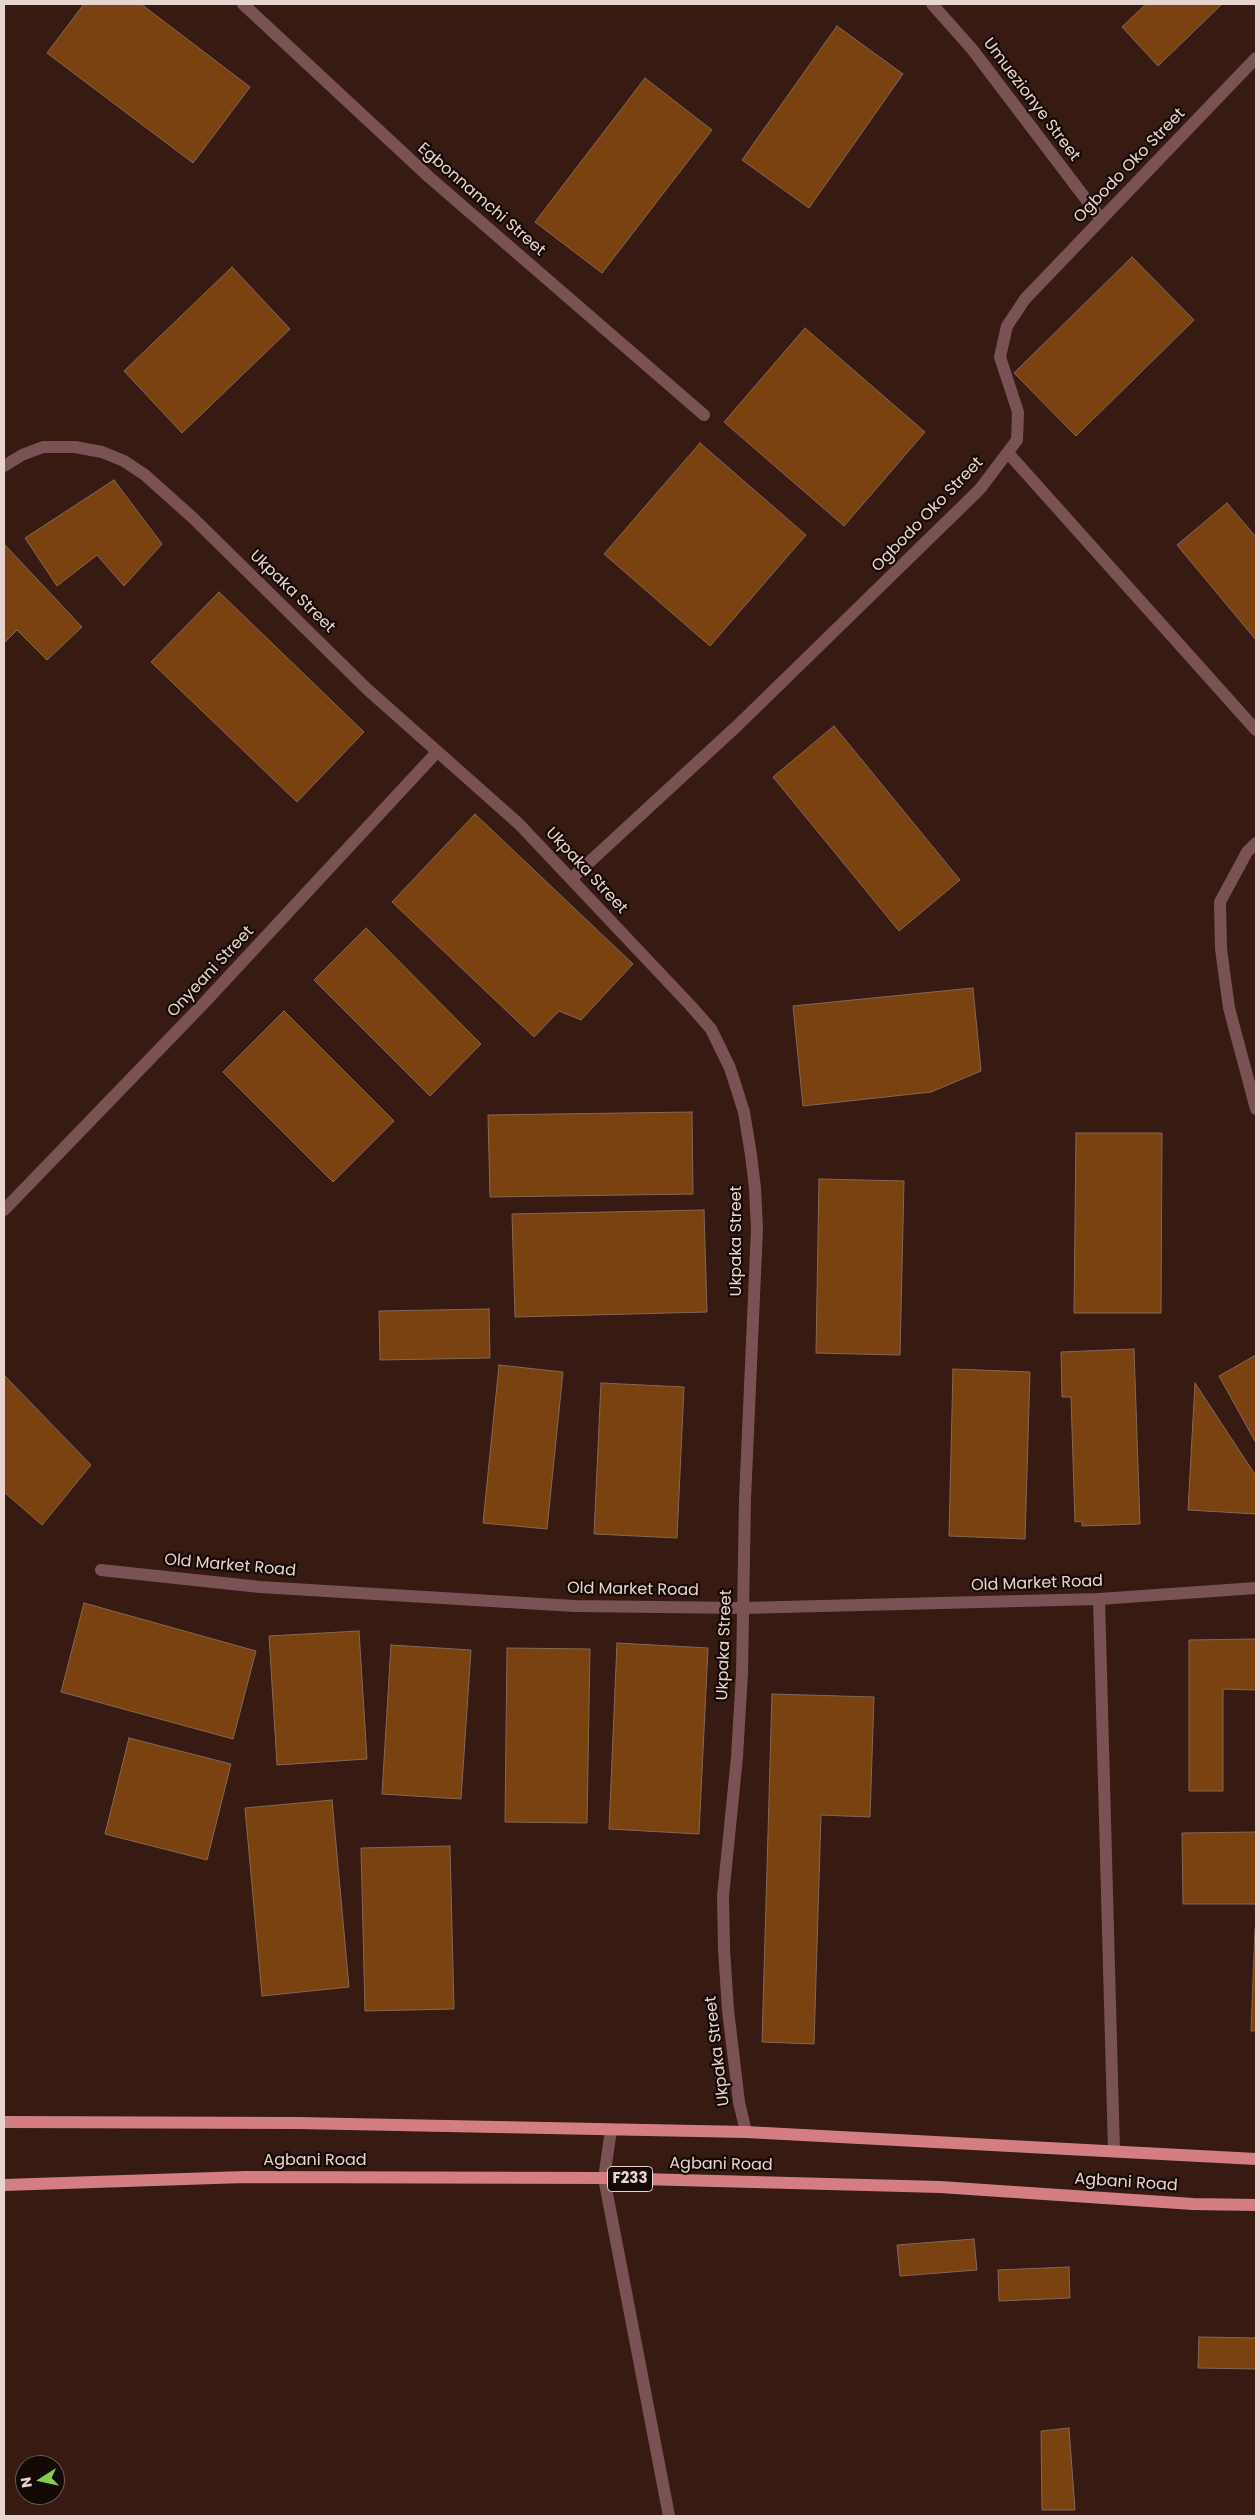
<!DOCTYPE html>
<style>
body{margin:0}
#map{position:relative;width:1260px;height:2520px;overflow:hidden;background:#371a12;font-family:Poppins,sans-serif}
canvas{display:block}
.frame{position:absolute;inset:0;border:5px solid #e9d5cf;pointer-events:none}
.north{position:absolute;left:15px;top:2455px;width:50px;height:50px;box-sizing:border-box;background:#150906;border:1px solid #6a5b56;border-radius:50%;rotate:260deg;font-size:14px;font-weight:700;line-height:20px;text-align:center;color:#e9d5cf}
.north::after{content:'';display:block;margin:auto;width:18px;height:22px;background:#85cf4c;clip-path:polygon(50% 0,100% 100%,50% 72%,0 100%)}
</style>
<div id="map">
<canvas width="1260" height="2520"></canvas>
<div class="frame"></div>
<div class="north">N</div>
</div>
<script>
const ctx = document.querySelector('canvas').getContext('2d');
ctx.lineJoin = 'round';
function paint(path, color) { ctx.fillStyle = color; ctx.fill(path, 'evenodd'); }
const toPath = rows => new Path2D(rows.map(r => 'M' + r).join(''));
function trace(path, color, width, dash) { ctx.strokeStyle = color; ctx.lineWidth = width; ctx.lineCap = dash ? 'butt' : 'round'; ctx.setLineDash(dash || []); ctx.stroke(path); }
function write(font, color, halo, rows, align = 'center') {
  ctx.font = font + ' Poppins,sans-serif'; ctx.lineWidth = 4.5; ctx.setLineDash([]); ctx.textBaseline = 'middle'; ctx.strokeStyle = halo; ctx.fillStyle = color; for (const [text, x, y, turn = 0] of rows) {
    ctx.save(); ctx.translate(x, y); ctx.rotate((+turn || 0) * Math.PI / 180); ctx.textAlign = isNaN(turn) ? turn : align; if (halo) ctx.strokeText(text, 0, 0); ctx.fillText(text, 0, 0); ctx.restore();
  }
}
const building = toPath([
 [84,4,141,4,250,87,193,163,47,53,84,4],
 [1146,4,1222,4,1158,66,1122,27,1146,4],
 [837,26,903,74,809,208,742,160,837,26],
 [645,78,712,130,602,273,535,222,645,78],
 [1132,257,1194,320,1076,436,1014,373,1132,257],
 [232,267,290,329,182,433,124,371,232,267],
 [805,328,925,432,844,526,724,422,805,328],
 [700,443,806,535,710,646,604,554,700,443],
 [114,480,162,544,124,586,97,555,57,586,25,538,114,480],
 [1227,503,1256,537,1256,640,1177,545,1227,503],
 [4,544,82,627,47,660,17,630,4,643,4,544],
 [219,592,364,732,297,802,151,662,219,592],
 [834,726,960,880,899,931,773,777,834,726],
 [475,814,633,964,581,1020,559,1011,534,1037,392,902,475,814],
 [366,928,481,1044,430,1096,314,980,366,928],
 [973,988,981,1071,931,1092,803,1106,793,1006,973,988],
 [284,1011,394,1121,333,1182,223,1072,284,1011],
 [692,1112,693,1194,490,1197,488,1115,692,1112],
 [1076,1133,1162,1133,1161,1313,1074,1313,1076,1133],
 [819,1179,904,1181,900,1355,816,1353,819,1179],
 [704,1210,707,1312,515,1317,512,1214,704,1210],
 [489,1309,490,1358,380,1360,379,1311,489,1309],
 [1134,1349,1140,1524,1082,1526,1082,1521,1075,1522,1071,1397,1062,1397,1061,1352,1134,1349],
 [1256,1355,1256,1443,1219,1376,1256,1355],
 [499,1365,563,1372,547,1529,483,1523,499,1365],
 [953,1369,1030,1372,1025,1539,949,1536,953,1369],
 [4,1375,91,1465,42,1525,4,1492,4,1375],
 [601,1383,684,1387,677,1538,594,1534,601,1383],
 [1195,1383,1256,1476,1256,1514,1188,1510,1195,1383],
 [84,1603,256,1651,233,1739,61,1692,84,1603],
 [359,1631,367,1759,277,1765,269,1636,359,1631],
 [1256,1639,1256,1690,1223,1689,1223,1791,1189,1791,1189,1640,1256,1639],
 [617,1643,708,1648,699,1834,609,1829,617,1643],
 [391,1645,471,1650,461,1799,382,1794,391,1645],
 [507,1648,590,1649,587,1823,505,1822,507,1648],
 [772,1694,874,1697,870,1817,821,1815,814,2044,762,2042,772,1694],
 [129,1738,231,1764,207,1860,105,1834,129,1738],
 [332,1800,349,1987,262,1996,245,1808,332,1800],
 [1256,1832,1256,1904,1183,1904,1182,1833,1256,1832],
 [450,1846,454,2009,365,2011,361,1848,450,1846],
 [1255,1929,1256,1929,1256,2031,1251,2031,1255,1929],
 [974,2239,977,2270,900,2276,897,2245,974,2239],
 [1069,2267,1070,2298,999,2301,998,2270,1069,2267],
 [1199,2337,1256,2338,1256,2369,1198,2368,1199,2337],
 [1069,2428,1075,2510,1042,2510,1041,2431,1069,2428]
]);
paint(building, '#7a4210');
trace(building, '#856854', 1);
trace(toPath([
 [1099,1599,1114,2151]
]), '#7b5253', 12);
trace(toPath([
 [243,4,429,177,704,415],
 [932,4,972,49,1101,219],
 [1008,453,1256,730],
 [4,466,22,455,43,447,75,447,102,452,124,461,145,475,193,518,367,689,519,824,690,1005,711,1029,730,1068,744,1112,751,1155,755,1188,757,1229,745,1499,742,1673,737,1757,723,1896,724,1949,728,2010,739,2102,746,2132],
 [1256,843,1247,852,1220,902,1221,949,1229,1008,1256,1109],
 [571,879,738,725,980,489,1017,440,1018,412,1000,357,1007,326,1025,299,1256,58],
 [4,1210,205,1002,437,752],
 [101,1570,260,1587,574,1606,743,1608,1099,1599,1256,1588],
 [611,2130,604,2178,669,2516]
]), '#7b5253', 12);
trace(toPath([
 [4,2122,298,2123,746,2132,1256,2159],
 [4,2185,245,2177,604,2178,940,2187,1193,2204,1256,2205]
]), '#d37f82', 12);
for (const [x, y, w] of [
 [630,2179,45]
]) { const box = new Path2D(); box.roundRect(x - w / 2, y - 12.5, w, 25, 4); ctx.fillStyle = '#150906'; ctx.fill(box); trace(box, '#e9d5cf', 1); }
write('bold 15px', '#e9d5cf', null, [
 ["F233",630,2179]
]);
write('16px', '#e9d5cf', '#150906', [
 ["Umuezionye Street",1031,100,53],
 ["Ogbodo Oko Street",1130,166,-46],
 ["Egbonnamchi Street",481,200,41],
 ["Ogbodo Oko Street",928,515,-46],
 ["Ukpaka Street",292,592,44],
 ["Ukpaka Street",586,871,47],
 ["Onyeani Street",211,972,-47],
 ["Ukpaka Street",737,1241,-90],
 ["Old Market Road",230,1566,5],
 ["Old Market Road",1037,1584,-2],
 ["Old Market Road",633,1590,1],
 ["Ukpaka Street",725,1645,-88],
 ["Ukpaka Street",718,2051,-97],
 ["Agbani Road",315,2161],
 ["Agbani Road",721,2165,1],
 ["Agbani Road",1126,2183,4]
]);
</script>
